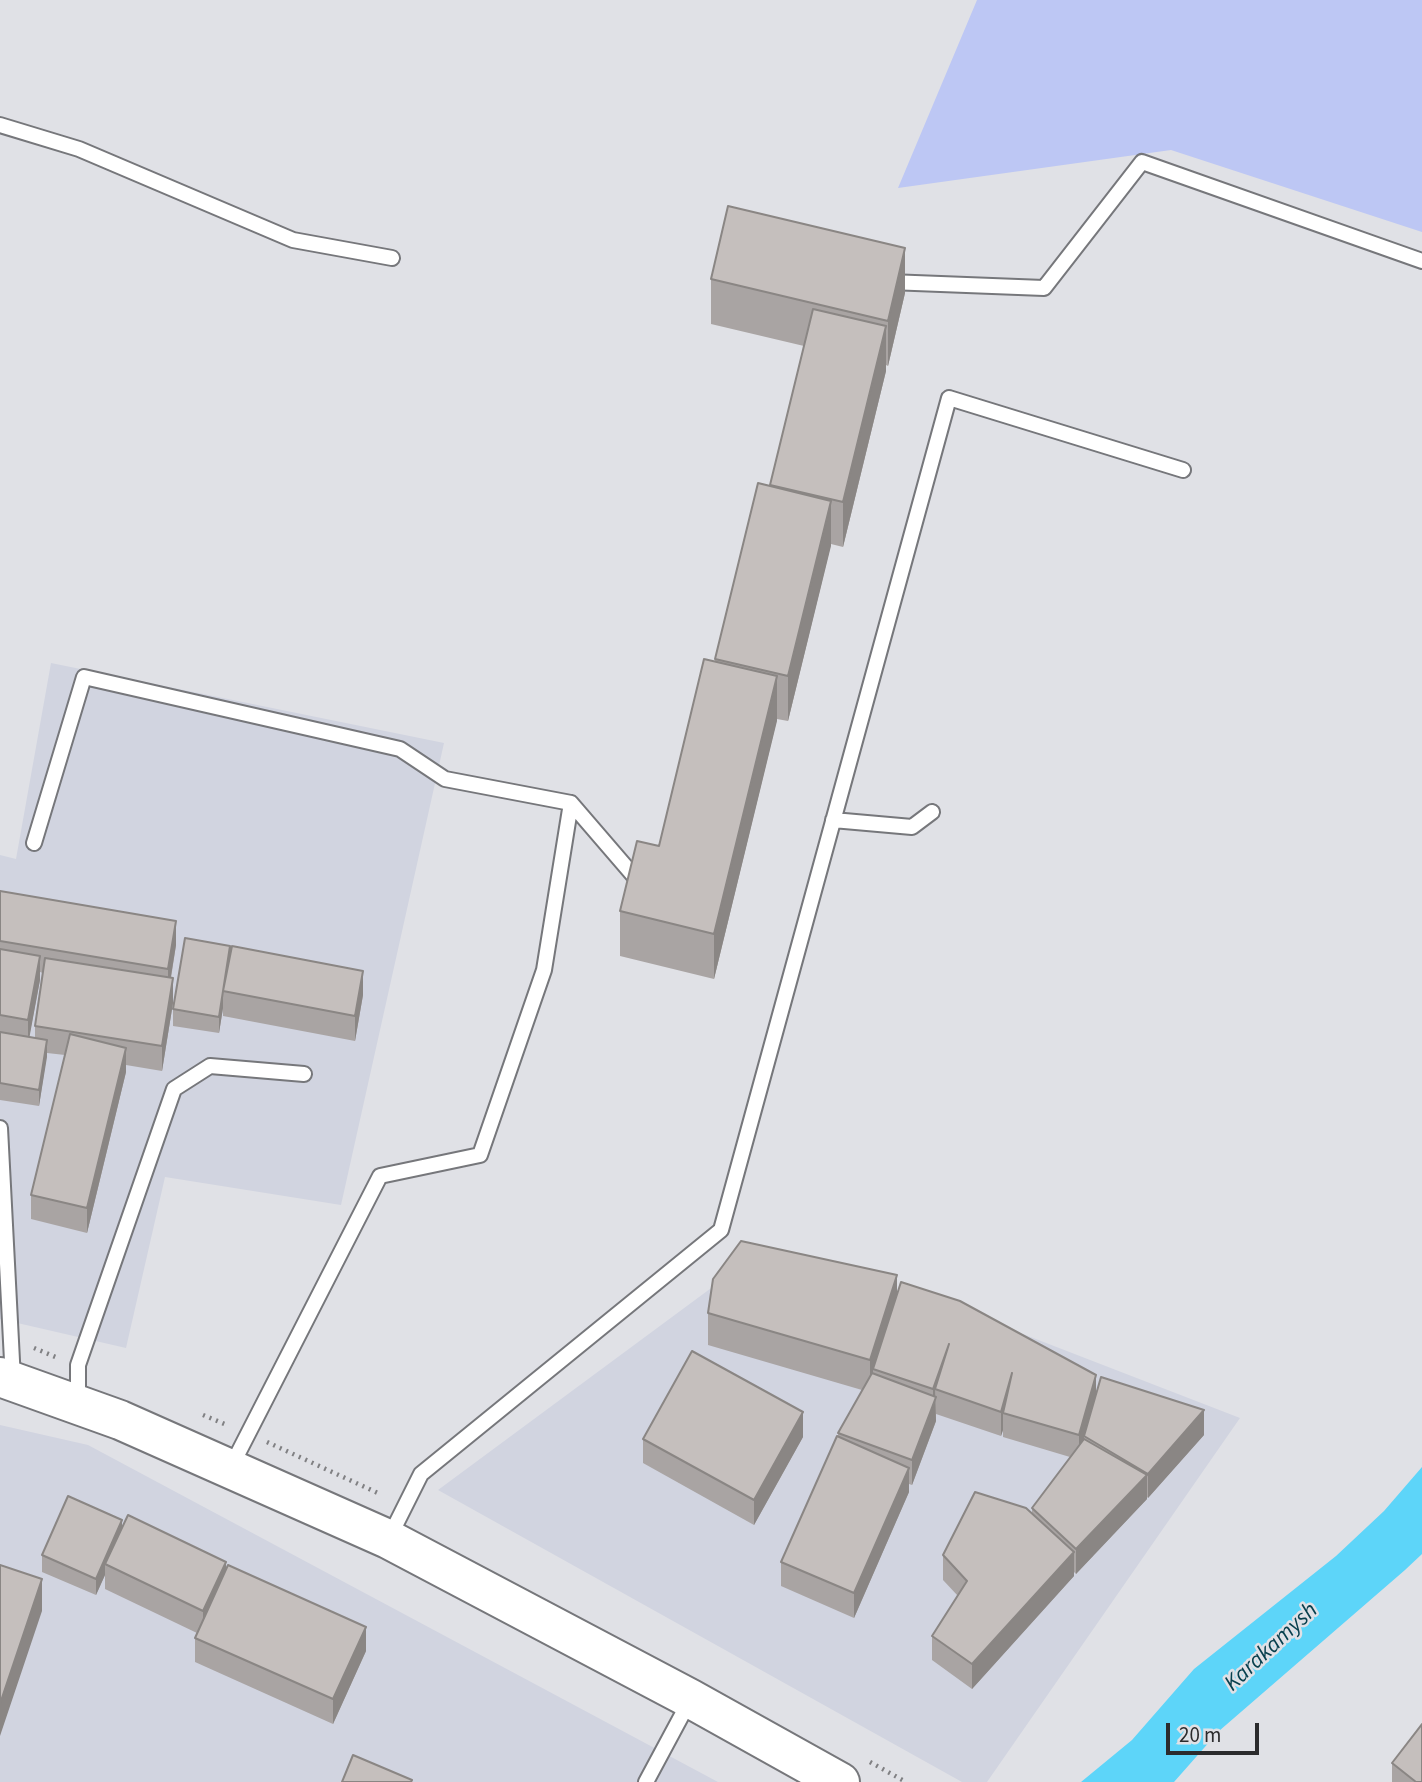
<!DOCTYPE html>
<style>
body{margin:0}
#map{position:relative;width:1422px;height:1782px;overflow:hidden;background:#e0e1e6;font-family:"Source Sans 3",sans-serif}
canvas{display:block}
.scale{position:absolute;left:1166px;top:1723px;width:93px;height:32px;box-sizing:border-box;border:4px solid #2b2b2d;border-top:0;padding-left:9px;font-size:21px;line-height:24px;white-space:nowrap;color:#2b2b2d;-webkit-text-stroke:5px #e0e1e6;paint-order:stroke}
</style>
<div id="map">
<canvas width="1422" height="1782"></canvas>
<div class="scale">20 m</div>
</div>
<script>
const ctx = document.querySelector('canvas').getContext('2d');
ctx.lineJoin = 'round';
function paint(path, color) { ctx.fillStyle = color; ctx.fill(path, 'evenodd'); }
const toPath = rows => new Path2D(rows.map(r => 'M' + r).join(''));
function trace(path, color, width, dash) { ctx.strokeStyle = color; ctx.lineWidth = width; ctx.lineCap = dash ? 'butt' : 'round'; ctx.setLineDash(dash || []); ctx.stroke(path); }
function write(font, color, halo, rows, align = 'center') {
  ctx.font = font + ' "Source Sans 3",sans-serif'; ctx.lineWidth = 5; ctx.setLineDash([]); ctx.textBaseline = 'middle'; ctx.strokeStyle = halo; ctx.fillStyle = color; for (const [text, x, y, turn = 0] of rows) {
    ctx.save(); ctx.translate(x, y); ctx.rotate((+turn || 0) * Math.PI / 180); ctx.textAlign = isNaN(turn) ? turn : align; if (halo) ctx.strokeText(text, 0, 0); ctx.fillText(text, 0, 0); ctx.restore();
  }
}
paint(toPath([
 [51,663,444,743,341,1205,165,1177,126,1348,0,1319,0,855,16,859],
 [741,1266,979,1317,1240,1418,987,1782,962,1782,438,1490],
 [0,1425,88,1445,718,1782,0,1782]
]), '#d1d4e0');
paint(toPath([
 [977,0,1422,0,1422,232,1171,150,898,188]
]), '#bdc7f4');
paint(toPath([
 [1422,1467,1422,1554,1405,1570,1219,1731,1174,1782,1081,1782,1132,1740,1194,1669,1336,1556,1384,1511]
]), '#5dd5f9');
const lane = toPath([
 [0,125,79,149,293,240,392,258],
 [889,282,1044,288,1142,162,1422,261],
 [833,820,912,827,932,812],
 [34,843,84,677,400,749,445,779,571,803],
 [0,1128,13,1380],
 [78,1403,78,1365,174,1089,210,1066,304,1074],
 [231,1467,380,1176,480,1155,544,970,571,803,633,875],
 [389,1538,421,1474,721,1230,949,398,1183,470],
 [646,1782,690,1700]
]);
const secondary = toPath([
 [0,1377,120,1420,388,1539,691,1699,840,1782]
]);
trace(lane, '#76777b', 18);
trace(secondary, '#76777b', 42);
trace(toPath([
 [34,1348,58,1358],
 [203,1415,227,1425],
 [267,1442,380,1494],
 [870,1762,906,1782]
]), '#808083', 4.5, [2, 5]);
trace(lane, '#fff', 14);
trace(secondary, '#fff', 38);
paint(toPath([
 [711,279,905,293,888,366,886,365,886,371,843,547,831,544,788,721,777,719,714,979,620,956,620,911,659,846,715,659,770,486,804,346,711,324],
 [0,891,176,945,171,978,173,1003,162,1071,126,1065,126,1072,87,1233,31,1219,31,1195,65,1055,47,1053,39,1106,0,1100],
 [40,972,43,973,35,1026,35,1038,29,1037,40,980],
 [230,953,363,995,355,1041,223,1016,223,1008,219,1033,173,1026,173,1009],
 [897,1296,1096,1395,1204,1435,1148,1498,1147,1497,1147,1499,1076,1574,1074,1572,1074,1576,972,1689,932,1660,932,1636,958,1596,943,1580,943,1555,1032,1513,1032,1508,1070,1457,1003,1437,1003,1430,1001,1436,936,1414,936,1421,912,1485,909,1484,909,1492,854,1618,781,1586,781,1562,838,1436,838,1433,862,1390,708,1345,708,1313],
 [803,1437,754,1525,643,1463,643,1439],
 [122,1528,226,1570,366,1651,333,1724,195,1662,195,1638,197,1633,105,1589,105,1575,96,1595,42,1572,42,1555],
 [1392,1763,1422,1782,1392,1782]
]), '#a9a4a3');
paint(toPath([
 [905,248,905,293,888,366,888,321],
 [886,326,886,371,843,547,843,502],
 [831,501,831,546,788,721,788,676],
 [777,676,777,721,714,979,714,934],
 [176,921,176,945,168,994,168,969],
 [40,956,40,980,28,1045,28,1020],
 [363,971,363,995,355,1041,355,1016],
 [173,978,173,1003,162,1071,162,1046],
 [223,991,223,1008,219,1033,219,1017],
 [47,1040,47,1057,39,1106,39,1090],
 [126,1048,126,1072,87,1233,87,1208],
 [897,1275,897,1307,873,1369,873,1381,870,1392,870,1360],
 [949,1344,935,1389,936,1421,912,1485,912,1460,933,1404,933,1389],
 [1012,1373,1003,1413,1003,1430,1001,1436,1001,1412],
 [1096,1375,1096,1400,1084,1436,1084,1441,1079,1460,1079,1435],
 [1204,1410,1204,1435,1148,1498,1148,1474],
 [803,1412,803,1437,754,1525,754,1500],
 [909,1468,909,1492,854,1618,854,1593],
 [1147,1475,1147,1499,1076,1574,1076,1549],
 [122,1520,122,1536,105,1564,105,1575,96,1595,96,1579],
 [1074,1552,1074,1576,972,1689,972,1664],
 [226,1562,226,1586,203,1636,203,1611],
 [42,1579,42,1611,0,1736,0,1704],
 [366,1627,366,1651,333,1724,333,1699]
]), '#8a8684');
const building = toPath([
 [728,206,905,248,888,321,711,279,728,206],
 [813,309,886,326,843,502,770,485,813,309],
 [758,483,831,501,788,676,715,659,758,483],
 [704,659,777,676,714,934,620,911,637,841,659,846,704,659],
 [0,891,176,921,168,969,0,941,0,891],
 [185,938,230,946,219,1017,173,1009,185,938],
 [232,946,363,971,355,1016,223,991,232,946],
 [0,949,40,956,28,1020,0,1015,0,949],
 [45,958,173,978,162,1046,35,1026,45,958],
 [0,1032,47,1040,39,1090,0,1083,0,1032],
 [70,1034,126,1048,87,1208,31,1195,70,1034],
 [741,1241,897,1275,870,1360,708,1313,713,1279,741,1241],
 [901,1282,960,1301,1096,1375,1079,1435,1003,1413,1012,1373,1001,1412,935,1389,949,1344,933,1389,873,1369,901,1282],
 [692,1351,803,1412,754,1500,643,1439,692,1351],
 [872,1373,936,1397,912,1460,838,1433,872,1373],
 [1101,1377,1204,1410,1148,1474,1084,1436,1101,1377],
 [837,1436,909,1468,854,1593,781,1562,837,1436],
 [1084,1439,1147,1475,1076,1549,1032,1508,1084,1439],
 [975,1492,1026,1508,1074,1552,972,1664,932,1636,967,1581,943,1555,975,1492],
 [68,1496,122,1520,96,1579,42,1555,68,1496],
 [128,1515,226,1562,203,1611,105,1564,128,1515],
 [0,1565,42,1579,0,1704,0,1565],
 [228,1565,366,1627,333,1699,195,1638,228,1565],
 [1422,1724,1422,1782,1416,1782,1392,1763,1422,1724],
 [353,1755,412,1780,411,1782,342,1782,353,1755]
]);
paint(building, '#c5bfbd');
trace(building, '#8a8684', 2);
write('italic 23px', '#08404e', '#e0e1e6', [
 ["Karakamysh",1272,1648,-43]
]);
</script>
